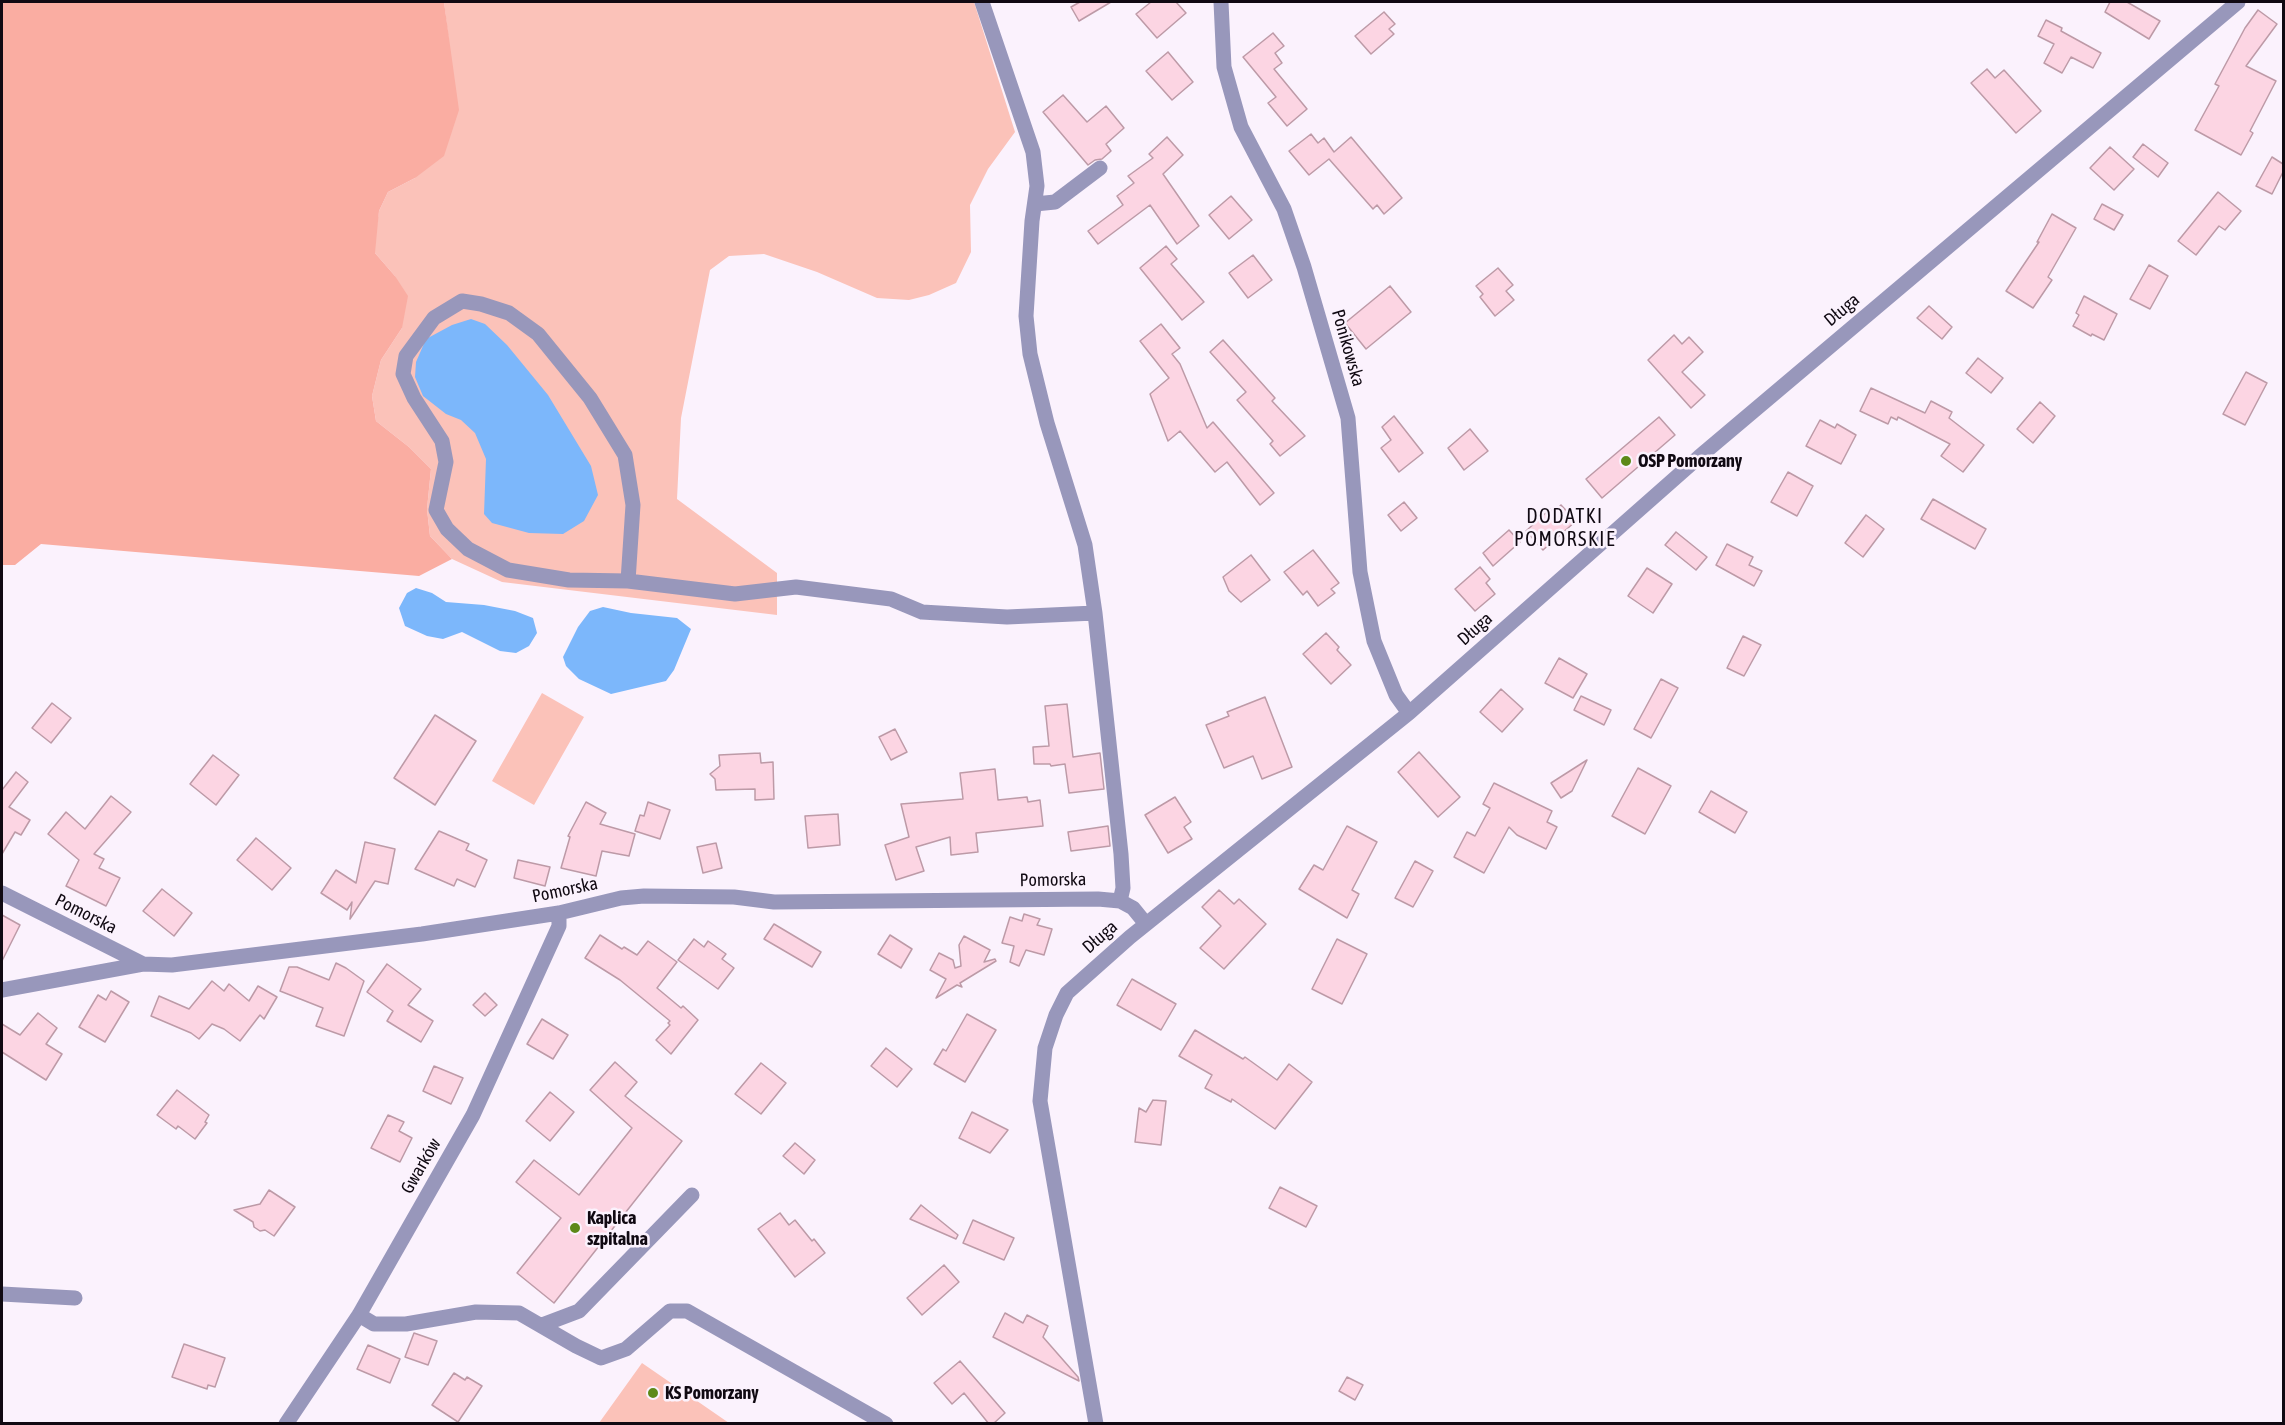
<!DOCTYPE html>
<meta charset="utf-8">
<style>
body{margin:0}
#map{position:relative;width:2285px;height:1425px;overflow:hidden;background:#fbf2fd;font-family:"Asap Condensed",sans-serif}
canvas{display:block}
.frame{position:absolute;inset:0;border:3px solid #100912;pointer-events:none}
</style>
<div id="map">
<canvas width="2285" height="1425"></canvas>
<div class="frame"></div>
</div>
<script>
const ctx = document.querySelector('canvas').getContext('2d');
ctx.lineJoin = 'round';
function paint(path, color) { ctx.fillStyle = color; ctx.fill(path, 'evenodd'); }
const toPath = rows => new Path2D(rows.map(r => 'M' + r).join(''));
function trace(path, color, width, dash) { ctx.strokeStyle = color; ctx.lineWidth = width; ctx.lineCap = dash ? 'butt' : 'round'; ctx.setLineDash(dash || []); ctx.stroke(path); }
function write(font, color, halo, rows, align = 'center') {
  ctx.font = font + ' "Asap Condensed",sans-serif'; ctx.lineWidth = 5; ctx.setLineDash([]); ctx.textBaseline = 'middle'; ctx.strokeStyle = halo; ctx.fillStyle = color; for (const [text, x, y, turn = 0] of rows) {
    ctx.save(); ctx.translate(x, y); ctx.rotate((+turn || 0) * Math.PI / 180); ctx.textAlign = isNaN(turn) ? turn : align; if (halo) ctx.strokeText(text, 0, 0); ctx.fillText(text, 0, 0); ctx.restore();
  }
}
paint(toPath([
 [444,2,974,2,1015,132,988,169,970,205,971,252,956,283,929,295,909,300,877,298,817,272,764,254,729,256,710,270,681,418,677,499,777,573,777,615,502,582,452,559,430,536,427,509,431,469,409,447,376,421,372,396,381,360,402,328,395,276,375,253,375,238,379,211,388,192,415,178,451,59],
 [542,693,584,717,534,805,492,781],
 [642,1363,729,1423,599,1423]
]), '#fbc2b9');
paint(toPath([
 [2,2,444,2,459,110,444,156,415,178,388,192,379,211,375,253,395,276,408,296,402,328,381,360,372,396,376,421,409,447,431,469,427,509,430,536,452,559,419,576,41,544,15,565,2,565]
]), '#faada2');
paint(toPath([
 [471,319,485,324,507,345,548,395,591,466,598,495,584,521,563,534,529,533,492,523,484,514,486,459,475,433,461,420,446,414,423,396,415,377,416,362,426,339,452,325],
 [416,588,432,593,446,602,484,605,515,611,533,618,537,633,529,646,516,653,500,651,462,632,443,639,427,636,405,626,399,608,407,593],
 [603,607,631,613,677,618,691,629,674,670,666,681,611,694,579,679,566,666,563,657,578,627,590,611]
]), '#7cb7fb');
const building = toPath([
 [1080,2,1111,2,1079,21,1071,7,1080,2],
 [1151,2,1176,2,1186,13,1157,38,1136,14,1151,2],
 [2110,2,2127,2,2160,21,2149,39,2105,12,2110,2],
 [2258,10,2277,24,2246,66,2276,81,2250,131,2253,133,2241,155,2195,130,2219,86,2215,84,2245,28,2258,10],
 [1384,12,1395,24,1389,29,1394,34,1371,54,1355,36,1384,12],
 [2046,20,2062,28,2061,31,2101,53,2093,68,2071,57,2062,73,2044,63,2054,44,2038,36,2046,20],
 [1273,33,1284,46,1275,53,1282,63,1274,69,1307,109,1287,126,1268,103,1276,97,1243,57,1273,33],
 [1168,52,1193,82,1172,100,1146,71,1168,52],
 [1987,69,1995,78,2004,70,2041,111,2016,133,1971,83,1987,69],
 [1063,95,1087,122,1106,106,1124,128,1106,144,1111,151,1102,159,1095,160,1088,165,1043,112,1063,95],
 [1311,134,1318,143,1324,138,1334,152,1351,137,1402,198,1384,214,1377,205,1373,209,1329,159,1309,175,1289,151,1311,134],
 [1167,137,1183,155,1163,174,1199,226,1177,244,1150,205,1098,244,1088,231,1123,205,1117,196,1134,183,1128,176,1153,158,1149,154,1167,137],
 [2143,144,2168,163,2158,177,2133,157,2143,144],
 [2110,147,2134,169,2114,190,2090,168,2110,147],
 [2272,157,2283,164,2283,172,2272,194,2256,186,2272,157],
 [2218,192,2241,211,2225,230,2219,226,2196,255,2178,241,2218,192],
 [1231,196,1252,220,1229,239,1209,215,1231,196],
 [2102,204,2123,215,2114,230,2094,219,2102,204],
 [2052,214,2076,228,2048,277,2052,280,2033,308,2006,291,2039,242,2037,242,2052,214],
 [1166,246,1177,259,1171,264,1204,302,1182,320,1140,268,1166,246],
 [1253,255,1272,280,1248,298,1229,273,1253,255],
 [2149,265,2168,276,2150,309,2130,299,2149,265],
 [1498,268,1513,285,1506,291,1514,300,1495,316,1480,297,1483,294,1476,286,1498,268],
 [1390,286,1411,312,1366,349,1345,323,1390,286],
 [2084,296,2117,314,2104,340,2092,334,2091,336,2073,326,2079,315,2076,313,2084,296],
 [1929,306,1952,327,1942,339,1917,318,1929,306],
 [1161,324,1180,348,1172,354,1180,364,1207,428,1213,422,1274,493,1260,505,1227,462,1215,472,1180,431,1168,441,1150,394,1169,378,1140,341,1161,324],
 [1674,335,1682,344,1689,337,1703,352,1682,372,1705,395,1691,408,1648,360,1674,335],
 [1223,340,1275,398,1272,401,1305,436,1280,456,1270,444,1273,441,1237,400,1246,392,1210,352,1223,340],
 [1978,358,2003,378,1991,393,1966,373,1978,358],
 [2246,372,2267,383,2245,425,2223,414,2246,372],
 [1871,388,1925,413,1931,401,1952,412,1949,418,1984,445,1963,472,1941,456,1950,444,1898,417,1897,420,1891,417,1888,424,1860,411,1871,388],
 [2040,402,2055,416,2033,443,2017,429,2040,402],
 [1394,416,1423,453,1399,472,1381,448,1391,440,1382,427,1394,416],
 [1659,417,1675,435,1602,498,1586,479,1659,417],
 [1820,420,1835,428,1837,424,1856,435,1841,464,1806,446,1820,420],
 [1470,429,1488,451,1464,470,1448,448,1470,429],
 [1788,472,1813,486,1797,516,1771,502,1788,472],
 [1933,499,1986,529,1975,549,1921,519,1933,499],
 [1404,502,1417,518,1401,531,1388,515,1404,502],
 [1561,505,1576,521,1543,550,1526,531,1550,509,1553,513,1561,505],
 [1866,515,1884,529,1863,557,1845,543,1866,515],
 [1509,530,1520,542,1493,566,1483,553,1509,530],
 [1676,532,1707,557,1696,570,1665,545,1676,532],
 [1727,544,1753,557,1749,565,1762,571,1754,586,1716,565,1727,544],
 [1313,550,1339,583,1331,589,1335,593,1318,606,1307,591,1303,595,1284,572,1313,550],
 [1251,555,1270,580,1241,602,1229,591,1223,577,1251,555],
 [1480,567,1490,579,1486,583,1495,594,1475,611,1455,589,1480,567],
 [1647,568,1672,584,1653,613,1628,596,1647,568],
 [1326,633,1339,647,1337,650,1351,665,1331,684,1303,654,1326,633],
 [1743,636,1761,645,1744,676,1727,668,1743,636],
 [1559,658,1587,674,1573,698,1545,683,1559,658],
 [1661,679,1678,688,1651,738,1634,729,1661,679],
 [1501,689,1523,709,1502,732,1480,712,1501,689],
 [1581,696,1611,710,1604,725,1574,710,1581,696],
 [1265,697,1292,767,1262,779,1253,756,1224,768,1206,725,1229,716,1227,712,1265,697],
 [52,703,71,718,51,743,32,728,52,703],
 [1067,704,1073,757,1100,753,1104,789,1069,793,1065,764,1051,766,1050,764,1034,764,1033,747,1049,746,1045,706,1067,704],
 [435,715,476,741,435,805,394,778,435,715],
 [895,729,907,752,891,760,879,737,895,729],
 [1419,752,1460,797,1438,817,1398,772,1419,752],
 [760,753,761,763,773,762,774,799,755,800,755,789,716,790,715,779,710,774,720,766,719,755,760,753],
 [213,755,239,775,216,805,190,784,213,755],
 [1587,760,1572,791,1561,798,1551,783,1587,760],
 [1638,768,1671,786,1645,834,1612,816,1638,768],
 [995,769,998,800,1027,797,1028,802,1040,800,1043,826,976,833,978,852,951,855,950,837,916,847,924,871,896,880,885,845,909,837,901,804,963,799,960,773,995,769],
 [16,772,28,782,9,807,30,820,21,835,15,832,2,854,2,790,16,772],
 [1494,783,1552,811,1547,822,1557,827,1546,849,1517,835,1509,827,1484,873,1454,857,1467,832,1475,836,1490,808,1483,804,1494,783],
 [1711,791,1747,812,1735,833,1699,812,1711,791],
 [111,796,131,812,94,854,104,859,99,868,120,878,106,906,66,886,79,860,48,834,66,812,85,829,111,796],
 [1175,797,1191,822,1184,827,1192,839,1168,853,1145,815,1175,797],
 [586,802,606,813,600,824,635,834,629,856,602,851,596,876,561,868,570,837,568,836,586,802],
 [648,802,670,810,660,839,635,831,640,815,644,816,648,802],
 [838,814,840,845,808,848,805,816,838,814],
 [1108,826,1110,846,1071,851,1068,832,1108,826],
 [1347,826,1377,842,1352,890,1359,894,1347,918,1299,889,1314,865,1323,870,1347,826],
 [439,831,469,844,466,850,487,860,475,887,457,879,454,886,415,869,439,831],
 [256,838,291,868,272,890,237,860,256,838],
 [365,842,395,849,388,884,375,881,350,919,352,902,347,910,321,893,336,870,356,883,365,842],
 [716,843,722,868,703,873,697,847,716,843],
 [518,860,550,867,545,886,514,878,518,860],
 [1415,861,1433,871,1413,907,1395,898,1415,861],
 [162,889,192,913,174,936,143,911,162,889],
 [1219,890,1234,904,1239,899,1266,924,1224,969,1200,948,1221,926,1202,907,1219,890],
 [1024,914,1040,919,1037,925,1052,929,1044,955,1026,950,1019,966,1010,962,1014,946,1002,943,1010,917,1022,921,1024,914],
 [2,915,20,925,2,961,2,915],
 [774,924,821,952,812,967,764,939,774,924],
 [600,935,622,949,624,947,637,955,648,941,677,962,657,988,681,1008,683,1006,698,1020,671,1054,656,1040,670,1025,668,1023,670,1021,620,980,585,958,600,935],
 [890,935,912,949,901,968,878,954,890,935],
 [964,936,990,950,984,962,995,959,996,961,960,983,962,987,957,985,936,998,946,979,930,970,939,953,953,960,955,968,961,966,959,945,964,936],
 [694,939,704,947,708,941,726,954,722,959,734,968,718,989,678,960,694,939],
 [1337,939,1367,954,1342,1004,1312,989,1337,939],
 [336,963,346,968,364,981,344,1036,316,1026,323,1008,280,991,289,967,297,967,329,980,336,963],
 [387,964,421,989,408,1005,433,1021,421,1042,387,1021,393,1011,367,992,387,964],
 [1132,979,1176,1004,1161,1030,1117,1005,1132,979],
 [212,981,224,991,229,984,249,1001,258,986,277,997,264,1019,260,1015,240,1041,224,1029,212,1024,199,1039,191,1033,151,1016,159,996,189,1009,212,981],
 [111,991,129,1002,105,1042,79,1027,98,995,106,1000,111,991],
 [485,993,497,1005,485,1016,473,1005,485,993],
 [38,1013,57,1028,46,1044,62,1054,46,1080,2,1052,2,1024,20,1035,38,1013],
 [967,1014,996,1030,965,1082,934,1064,943,1049,946,1051,967,1014],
 [542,1019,568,1035,553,1059,527,1044,542,1019],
 [1195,1030,1243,1059,1245,1057,1277,1080,1289,1064,1312,1082,1275,1129,1232,1099,1231,1102,1205,1088,1212,1075,1179,1056,1195,1030],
 [886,1048,912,1069,897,1087,871,1066,886,1048],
 [615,1062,637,1082,625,1096,682,1141,554,1303,517,1273,561,1218,516,1182,534,1160,579,1195,632,1128,590,1090,615,1062],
 [761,1063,786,1083,761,1114,735,1094,761,1063],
 [434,1066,463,1078,451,1104,423,1091,434,1066],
 [177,1090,209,1115,205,1122,207,1123,195,1139,178,1126,176,1129,157,1115,177,1090],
 [550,1092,574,1112,550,1141,526,1121,550,1092],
 [1153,1100,1166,1101,1161,1145,1135,1142,1139,1108,1146,1112,1153,1100],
 [972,1112,1008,1130,990,1153,959,1138,972,1112],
 [388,1115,404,1122,399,1131,412,1138,400,1162,371,1148,388,1115],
 [795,1143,815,1160,804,1174,783,1156,795,1143],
 [1280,1187,1317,1206,1306,1227,1269,1208,1280,1187],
 [269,1190,295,1207,274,1236,265,1230,260,1231,254,1227,253,1222,234,1210,260,1204,269,1190],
 [921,1205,958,1235,956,1239,910,1219,921,1205],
 [780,1213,789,1225,795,1220,812,1241,814,1239,825,1253,795,1277,758,1229,780,1213],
 [973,1220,1014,1238,1004,1260,963,1243,973,1220],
 [944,1265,959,1282,922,1315,907,1298,944,1265],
 [1005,1313,1023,1323,1027,1315,1048,1326,1043,1337,1078,1377,1079,1381,993,1337,1005,1313],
 [414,1333,437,1341,428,1365,405,1357,414,1333],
 [184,1344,225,1358,215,1387,208,1385,207,1389,172,1377,184,1344],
 [368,1345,400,1359,390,1383,357,1369,368,1345],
 [960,1361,1005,1413,993,1424,989,1424,964,1393,952,1404,934,1383,960,1361],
 [454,1373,465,1380,467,1377,482,1386,458,1422,432,1405,454,1373],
 [1347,1377,1363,1385,1355,1400,1339,1391,1347,1377]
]);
paint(building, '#fcd5e3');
trace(building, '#bd9aa7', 1.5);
trace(toPath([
 [982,2,1033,152,1037,186,1032,221,1026,316,1030,354,1047,423,1085,545,1095,613,1121,854,1123,888,1120,901],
 [1221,2,1224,67,1241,127,1284,209,1304,267,1348,418,1360,572,1374,641,1396,695,1409,713],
 [1035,204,1055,202,1100,168],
 [628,581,569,580,508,570,468,549,447,529,436,510,446,462,442,441,414,398,403,374,406,356,434,318,462,301,481,304,509,313,538,334,590,398,625,455,633,505,628,581,735,594,796,587,891,599,922,612,1007,617,1095,613],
 [2,893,143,964,172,965,422,934,559,913,621,898,644,896,734,897,774,902,1098,899,1120,901,1133,908,1146,924],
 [2,990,143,964],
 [2,1294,75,1298],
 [359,1315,374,1324,406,1324,476,1312,519,1313,576,1346,601,1358,626,1349,670,1311,687,1311,886,1424],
 [542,1325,579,1311,692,1195],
 [286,1424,359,1315,473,1115,559,926,559,913],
 [1096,1424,1040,1101,1045,1048,1056,1015,1067,993,1130,937,1409,713,1699,457,2238,2]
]), '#9897bb', 15);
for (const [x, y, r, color] of [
 [1626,461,6,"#5d8918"],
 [575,1228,6,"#5d8918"],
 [653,1393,6,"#5d8918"]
]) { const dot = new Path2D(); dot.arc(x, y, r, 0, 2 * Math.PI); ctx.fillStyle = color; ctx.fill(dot); trace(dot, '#fbf2fd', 2); }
write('18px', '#100912', '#fbf2fd', [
 ["Długa",1842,310,-40],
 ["Ponikowska",1348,348,74],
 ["Długa",1475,629,-42],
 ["Pomorska",1053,880,-1],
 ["Pomorska",565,890,-12],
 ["Pomorska",86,914,27],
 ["Długa",1100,937,-41],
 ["Gwarków",421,1166,-60]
]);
write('bold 18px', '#100912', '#fbf2fd', [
 ["OSP Pomorzany",1638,461],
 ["Kaplica",587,1218],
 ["szpitalna",587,1239],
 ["KS Pomorzany",665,1393]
], 'left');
ctx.letterSpacing = '1.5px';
write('20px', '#100912', '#fbf2fd', [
 ["DODATKI",1565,517],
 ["POMORSKIE",1565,540]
]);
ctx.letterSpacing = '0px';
</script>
